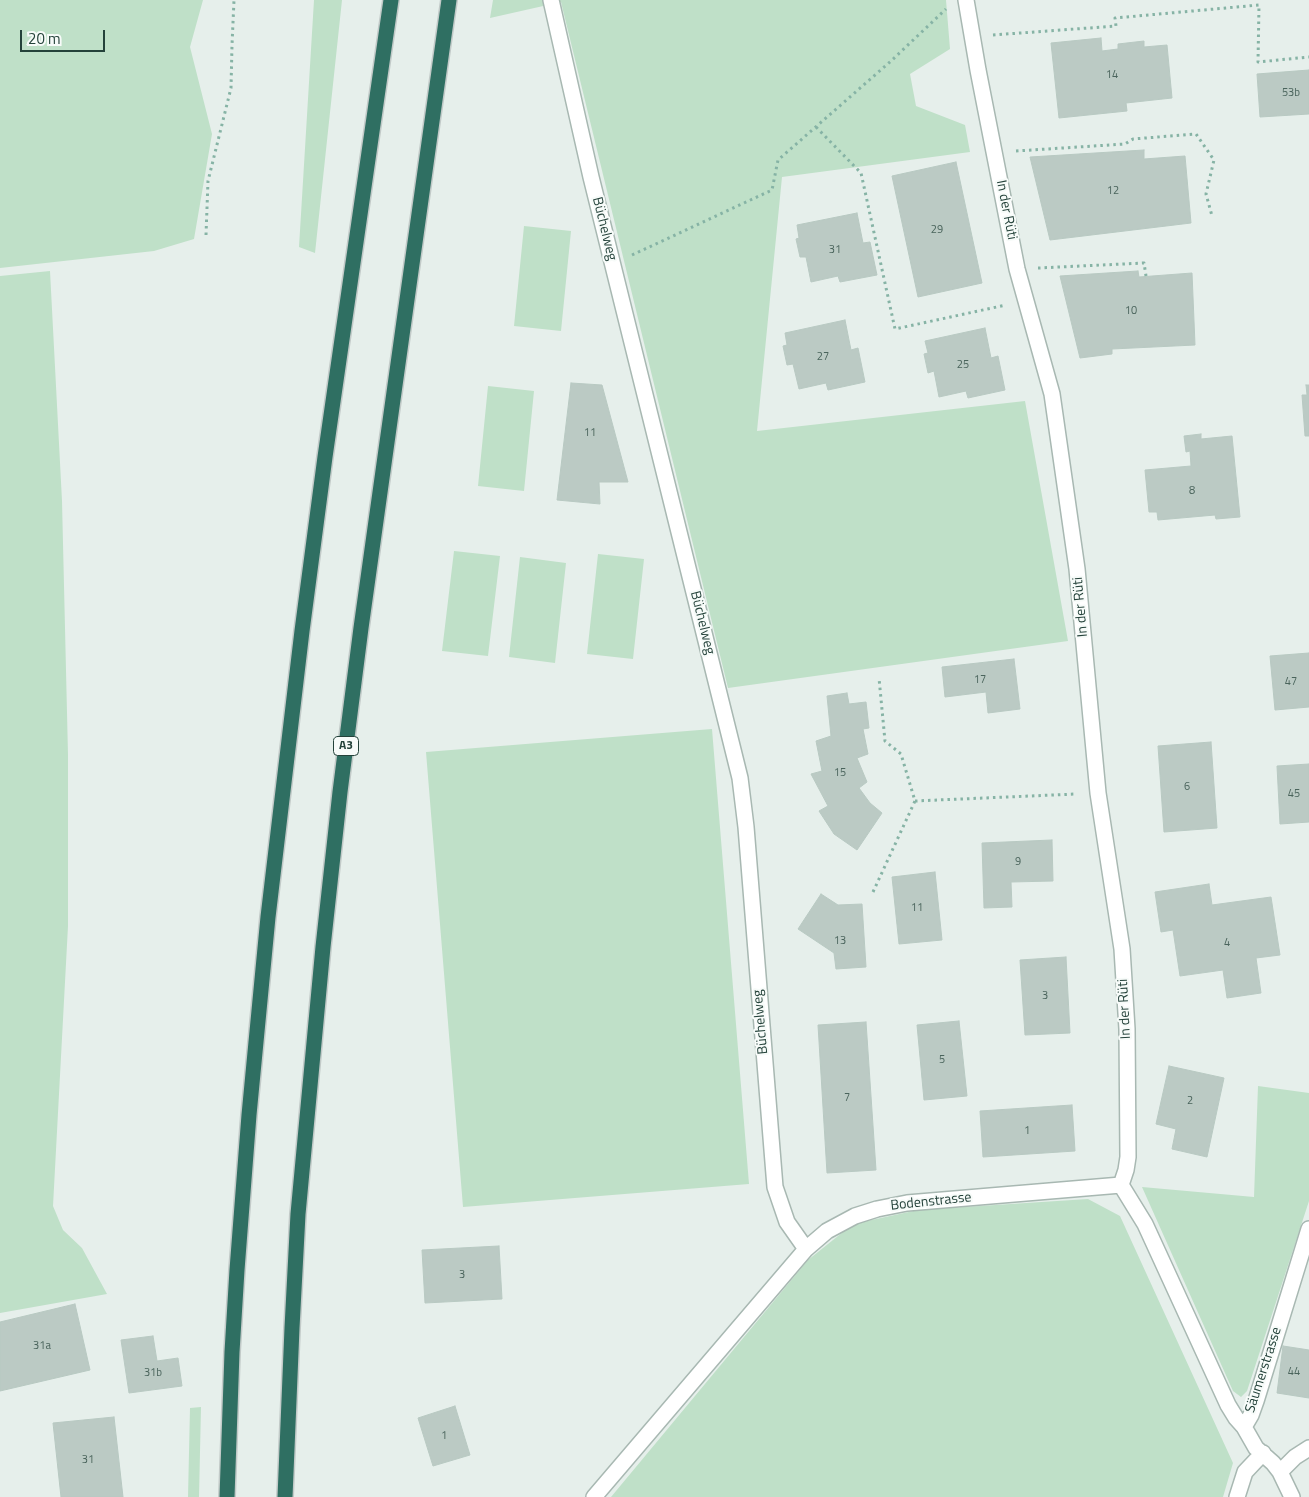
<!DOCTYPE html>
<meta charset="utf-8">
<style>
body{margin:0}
#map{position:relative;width:1309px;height:1497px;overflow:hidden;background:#e6efeb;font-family:"Titillium Web",sans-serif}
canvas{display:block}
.scale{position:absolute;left:20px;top:30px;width:85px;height:22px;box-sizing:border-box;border:2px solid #24423a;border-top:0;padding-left:6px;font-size:15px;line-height:18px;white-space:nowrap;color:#24423a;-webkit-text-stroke:4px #f7fbf9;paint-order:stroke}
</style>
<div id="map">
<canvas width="1309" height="1497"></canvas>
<div class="scale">20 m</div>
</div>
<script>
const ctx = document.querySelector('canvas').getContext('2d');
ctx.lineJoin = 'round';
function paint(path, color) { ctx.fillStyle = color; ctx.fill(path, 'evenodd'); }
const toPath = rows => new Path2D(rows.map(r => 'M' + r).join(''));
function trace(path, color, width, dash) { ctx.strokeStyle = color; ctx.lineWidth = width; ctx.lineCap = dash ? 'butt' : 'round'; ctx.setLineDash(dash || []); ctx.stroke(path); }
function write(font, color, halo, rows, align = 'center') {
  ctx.font = font + ' "Titillium Web",sans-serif'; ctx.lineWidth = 4; ctx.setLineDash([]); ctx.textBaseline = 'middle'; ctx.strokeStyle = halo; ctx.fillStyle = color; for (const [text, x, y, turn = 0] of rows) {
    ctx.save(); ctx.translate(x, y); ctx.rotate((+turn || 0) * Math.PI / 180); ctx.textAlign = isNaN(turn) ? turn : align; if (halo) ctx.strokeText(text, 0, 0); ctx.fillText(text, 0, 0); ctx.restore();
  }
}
paint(toPath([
 [0,0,203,0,190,47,212,134,194,239,154,251,0,268],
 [314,0,342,0,315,253,299,247],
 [493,0,946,0,950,49,910,74,916,106,965,125,970,152,782,177,757,431,1025,401,1068,641,728,688,561,2,490,18],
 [524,226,571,231,561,331,514,326],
 [50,271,62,501,68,755,68,926,53,1206,63,1230,82,1248,107,1294,0,1313,0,276],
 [488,386,534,391,524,491,478,486],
 [454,551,500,556,488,656,442,651],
 [598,554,644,559,633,659,587,654],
 [520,557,566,563,555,663,509,657],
 [712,729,749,1184,463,1207,426,752],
 [1258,1086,1309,1093,1309,1201,1247,1391,1241,1397,1233,1391,1142,1187,1254,1197],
 [1088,1199,1120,1216,1233,1463,1223,1497,611,1497,808,1260,853,1224,918,1210],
 [201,1407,199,1497,188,1497,190,1408]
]), '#bfe0c8');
const building = toPath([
 [1101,38,1102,51,1118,49,1118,44,1144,41,1144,47,1167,45,1172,98,1126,103,1127,111,1059,118,1051,43,1101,38],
 [1309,70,1309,114,1260,117,1257,74,1309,70],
 [1144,150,1144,159,1185,156,1191,223,1050,240,1030,157,1144,150],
 [956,162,982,283,918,297,892,176,956,162],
 [857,213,863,243,870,242,877,275,840,282,838,276,811,282,806,257,800,257,796,239,799,238,797,225,857,213],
 [1138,271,1139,277,1192,273,1195,345,1112,349,1112,354,1080,358,1060,276,1138,271],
 [845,320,851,350,858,348,865,382,828,390,826,383,799,389,793,364,787,365,783,346,787,345,785,333,845,320],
 [985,328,991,358,998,356,1005,390,968,398,966,391,939,397,934,371,928,373,924,354,928,353,925,341,985,328],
 [571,383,602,385,628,482,599,482,600,504,557,500,571,383],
 [1306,385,1309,385,1309,436,1305,436,1302,395,1307,395,1306,385],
 [1201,434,1201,439,1232,436,1240,517,1216,519,1215,515,1158,520,1157,512,1149,512,1145,470,1191,466,1190,451,1186,452,1184,436,1201,434],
 [1309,653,1309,707,1275,710,1270,656,1309,653],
 [1014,659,1020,709,988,713,986,692,945,697,942,667,1014,659],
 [847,693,849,704,866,702,869,728,863,729,868,754,857,758,867,782,859,788,870,803,882,813,857,850,834,834,819,811,828,806,811,774,822,771,816,741,831,736,827,696,847,693],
 [1211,742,1217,828,1164,832,1158,746,1211,742],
 [1309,764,1309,822,1280,824,1277,766,1309,764],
 [1052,840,1053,881,1011,882,1012,907,984,908,982,843,1052,840],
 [935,872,942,940,899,944,892,877,935,872],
 [1209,884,1212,905,1271,897,1280,955,1256,958,1261,993,1227,998,1223,970,1180,976,1173,930,1161,932,1155,892,1209,884],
 [821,894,838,905,862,904,866,967,836,969,834,953,798,929,821,894],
 [1066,957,1070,1033,1025,1035,1020,960,1066,957],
 [959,1021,967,1096,924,1100,917,1025,959,1021],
 [866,1022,876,1170,827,1173,818,1025,866,1022],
 [1169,1066,1224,1078,1207,1157,1172,1149,1176,1129,1156,1124,1169,1066],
 [1072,1105,1075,1151,983,1157,980,1111,1072,1105],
 [499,1246,502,1299,425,1303,422,1250,499,1246],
 [75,1304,90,1370,0,1391,0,1322,75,1304],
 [153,1336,157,1361,178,1358,182,1386,129,1393,121,1340,153,1336],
 [1283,1346,1309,1350,1309,1398,1277,1393,1283,1346],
 [455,1406,470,1455,433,1466,418,1418,455,1406],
 [114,1417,123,1497,61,1497,53,1423,114,1417]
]);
paint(building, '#bbcac4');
trace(building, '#b8c9c2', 1);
const street = toPath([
 [551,0,591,177,740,778,746,827,775,1187,787,1222,806,1249],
 [966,0,978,70,1017,269,1052,394,1077,569,1098,793,1122,949,1127,1029,1128,1157,1126,1170,1121,1185],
 [1121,1185,1145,1224,1228,1405,1236,1418,1244,1427,1256,1448,1273,1463,1280,1472,1292,1497],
 [1244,1427,1251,1415,1256,1401,1309,1229],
 [1280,1472,1295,1457,1309,1448],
 [594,1497,806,1249,827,1231,855,1216,877,1209,907,1203,1121,1185],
 [1237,1497,1245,1472,1263,1453]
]);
const highway = toPath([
 [227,1497,232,1352,237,1270,249,1115,268,917,302,631,325,457,391,0],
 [285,1497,292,1328,298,1214,323,947,340,792,361,628,449,0]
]);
trace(street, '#a8b8b2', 18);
trace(highway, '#c2cac8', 18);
trace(toPath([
 [993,35,1116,26,1115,18,1259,5,1258,62,1309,57],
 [816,127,861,173,895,329,1006,305],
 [1016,151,1125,144,1133,139,1196,134,1214,160,1206,194,1212,216],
 [206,235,208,181,231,88,232,45,234,0],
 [632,255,772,190,778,160,891,61,946,9],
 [1038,268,1144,263,1146,276],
 [915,801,1076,794],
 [873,892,915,801,901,754,885,741,879,678]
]), '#86b3a5', 3, [2.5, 4]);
trace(street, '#fff', 15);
trace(highway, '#2f6f62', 15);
write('11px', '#4a645c', null, [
 ["14",1112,75],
 ["53b",1291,93],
 ["12",1113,191],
 ["29",937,230],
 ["31",835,250],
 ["10",1131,311],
 ["27",823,357],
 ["25",963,365],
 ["11",590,433],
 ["8",1192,491],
 ["17",980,680],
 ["47",1291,682],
 ["15",840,773],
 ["6",1187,787],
 ["45",1294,794],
 ["9",1018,862],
 ["11",917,908],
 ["13",840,941],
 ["4",1227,943],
 ["3",1045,996],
 ["5",942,1060],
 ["7",847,1098],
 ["2",1190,1101],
 ["1",1027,1131],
 ["3",462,1275],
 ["31a",42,1346],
 ["44",1294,1372],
 ["31b",153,1373],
 ["1",444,1436],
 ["31",88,1460]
]);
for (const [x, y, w] of [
 [346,746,25]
]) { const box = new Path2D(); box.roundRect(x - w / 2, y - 9.5, w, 19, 4); ctx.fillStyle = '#f7fbf9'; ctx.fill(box); trace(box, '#24423a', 1); }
write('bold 12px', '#24423a', null, [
 ["A3",346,746]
]);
write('14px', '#24423a', '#f7fbf9', [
 ["In der Rüti",1006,210,79],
 ["Büchelweg",604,229,76],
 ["In der Rüti",1081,607,-95],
 ["Büchelweg",702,623,76],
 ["In der Rüti",1125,1009,-93],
 ["Büchelweg",761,1022,-95],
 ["Bodenstrasse",931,1202,-6],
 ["Säumerstrasse",1264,1370,-72]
]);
</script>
